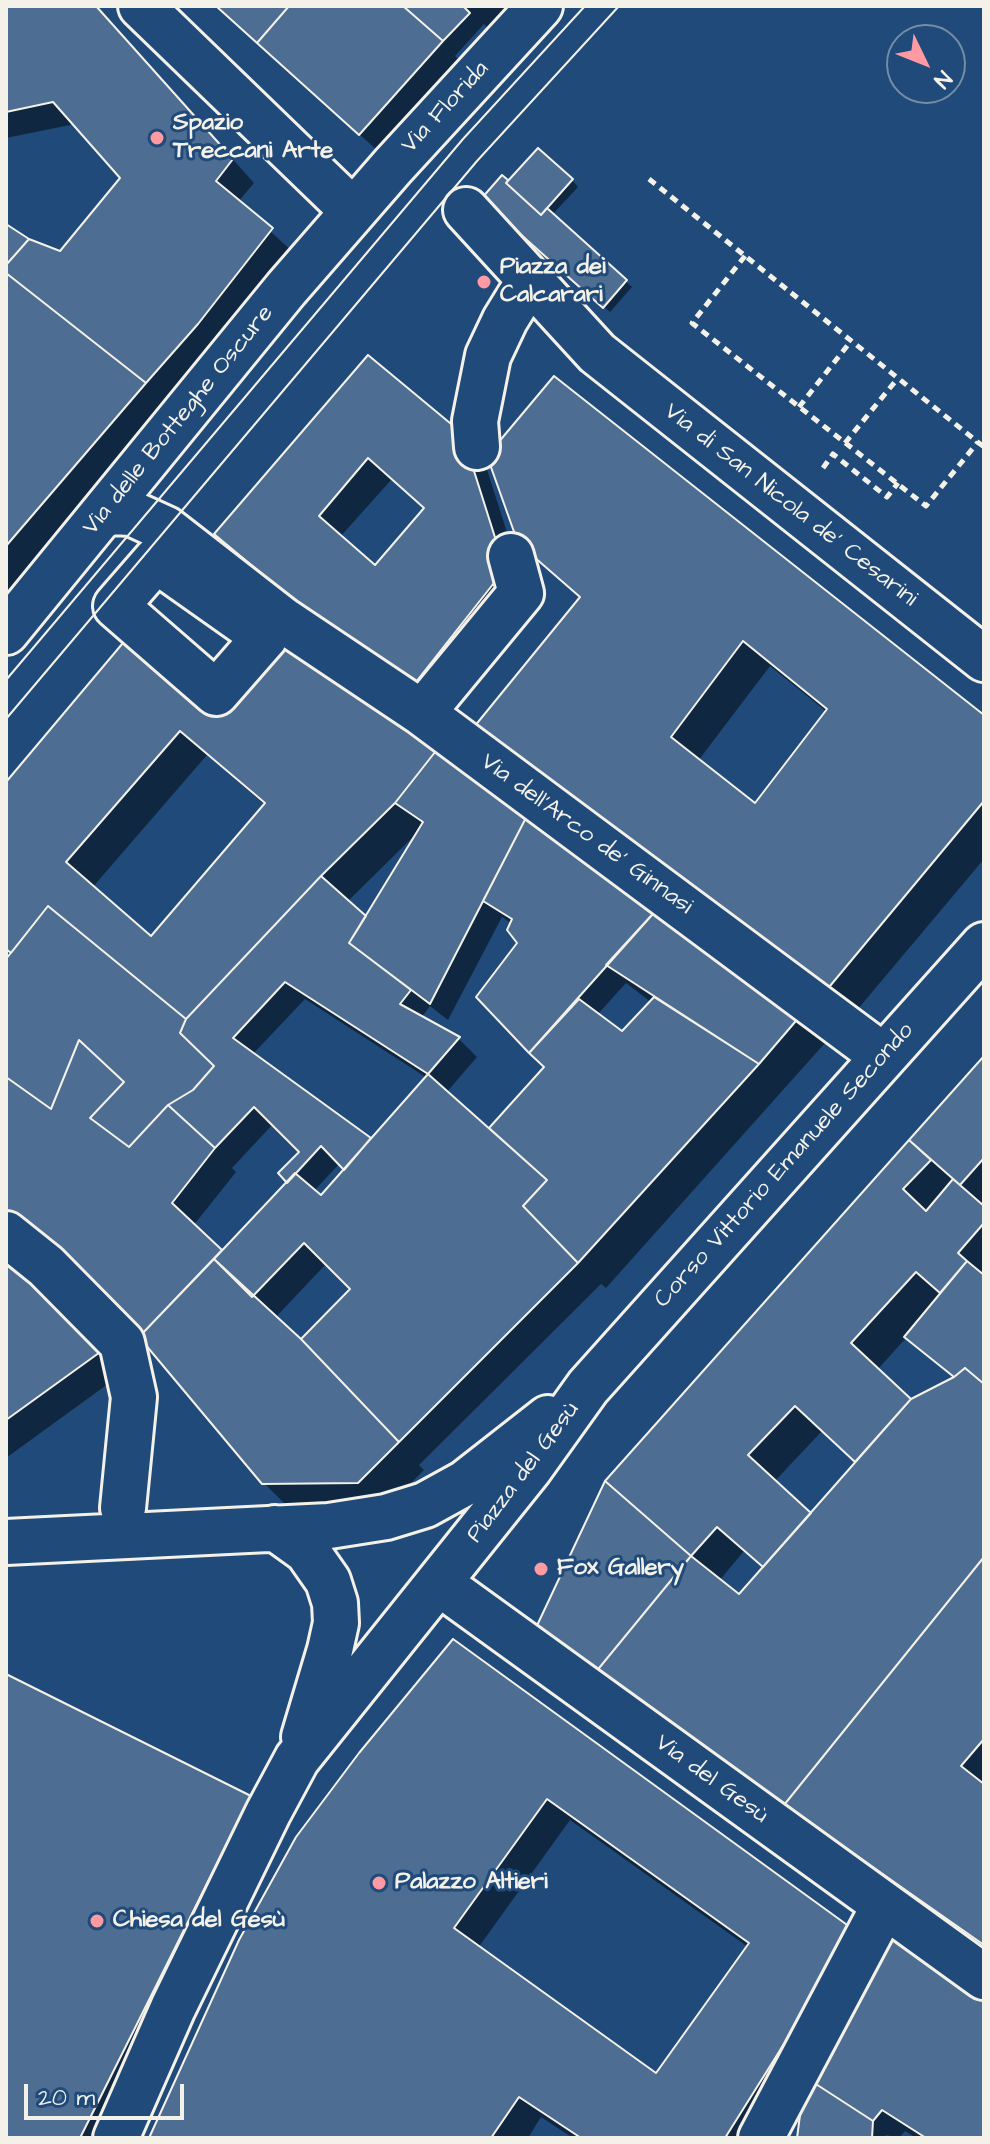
<!DOCTYPE html>
<meta charset="utf-8">
<style>
body{margin:0}
#map{position:relative;width:990px;height:2144px;overflow:hidden;background:#1f4a7a;font-family:"Architects Daughter",sans-serif}
canvas{display:block}
.frame{position:absolute;inset:0;border:8px solid #f4f1e8;pointer-events:none}
.north{position:absolute;left:886px;top:24px;width:80px;height:80px;box-sizing:border-box;background:#1f4a7a;border:2px solid #748da6;border-radius:50%;rotate:133deg;font-size:22px;font-weight:700;line-height:32px;text-align:center;color:#f4f1e8}
.north::after{content:'';display:block;margin:auto;width:28px;height:36px;background:#ff9aa2;clip-path:polygon(50% 0,100% 100%,50% 72%,0 100%)}
.scale{position:absolute;left:24px;top:2084px;width:160px;height:36px;box-sizing:border-box;border:4px solid #f4f1e8;border-top:0;padding-left:10px;font-size:24px;line-height:28px;white-space:nowrap;color:#f4f1e8;-webkit-text-stroke:6px #1f4a7a;paint-order:stroke}
</style>
<div id="map">
<canvas width="990" height="2144"></canvas>
<div class="frame"></div>
<div class="north">N</div>
<div class="scale">20 m</div>
</div>
<script>
const ctx = document.querySelector('canvas').getContext('2d');
ctx.lineJoin = 'round';
function paint(path, color) { ctx.fillStyle = color; ctx.fill(path, 'evenodd'); }
const toPath = rows => new Path2D(rows.map(r => 'M' + r).join(''));
function trace(path, color, width, dash) { ctx.strokeStyle = color; ctx.lineWidth = width; ctx.lineCap = dash ? 'butt' : 'round'; ctx.setLineDash(dash || []); ctx.stroke(path); }
function write(font, color, halo, rows, align = 'center') {
  ctx.font = font + ' "Architects Daughter",sans-serif'; ctx.lineWidth = 6; ctx.setLineDash([]); ctx.textBaseline = 'middle'; ctx.strokeStyle = halo; ctx.fillStyle = color; for (const [text, x, y, turn = 0] of rows) {
    ctx.save(); ctx.translate(x, y); ctx.rotate((+turn || 0) * Math.PI / 180); ctx.textAlign = isNaN(turn) ? turn : align; if (halo) ctx.strokeText(text, 0, 0); ctx.fillText(text, 0, 0); ctx.restore();
  }
}
paint(toPath([
 [6,6,96,6,254,183,238,202,293,252,220,346,6,593,6,227,28,241,60,254,123,178,75,124,6,138],
 [217,6,510,6,489,29,484,24,455,56,460,61,378,151],
 [502,178,509,183,572,180,578,187,552,215,632,287,610,312,490,205],
 [368,358,483,457,526,592,435,708,370,666,239,555,217,534],
 [392,479,426,509,375,568,340,537],
 [520,542,984,717,984,859,852,1016,503,753,581,598],
 [770,666,827,712,756,806,698,761],
 [134,633,800,1017,825,1043,606,1288,601,1284,419,1465,424,1470,385,1509,290,1509,263,1482,140,1336,76,1265,6,1212,6,961,12,954,6,949,6,785],
 [207,755,265,805,151,938,92,888],
 [416,834,367,919,347,902],
 [502,917,512,924,519,943,478,997,547,1067,499,1140,446,1093,477,1057,459,1039,421,1018,430,1006,448,1020],
 [626,983,651,1002,622,1034,597,1015],
 [305,999,427,1078,372,1141,252,1055],
 [274,1123,302,1152,289,1182,222,1253,193,1226,236,1172,232,1168],
 [340,1163,346,1170,321,1198,314,1191],
 [327,1263,352,1289,307,1348,275,1318],
 [984,1059,984,1950,623,1697,606,1483],
 [907,1337,955,1379,911,1402,877,1370],
 [822,1431,857,1463,811,1516,774,1482],
 [744,1551,764,1569,739,1597,719,1581],
 [6,1263,123,1373,6,1458],
 [453,1642,984,2138,916,2138,905,2131,899,2138,886,2135,885,2138,799,2138,807,2078,761,2138,573,2138,541,2117,528,2138,151,2138],
 [570,1820,748,1947,656,2075,478,1948],
 [6,1676,250,1798,272,1820,112,2138,6,2138]
]), '#0007');
const building = toPath([
 [6,6,96,6,233,159,216,181,273,228,198,324,146,383,6,273,6,265,29,239,60,251,120,178,53,102,6,112,6,6],
 [216,6,289,6,257,43,216,6],
 [289,6,403,6,443,41,359,135,257,43,289,6],
 [403,6,463,6,470,13,443,41,403,6],
 [538,148,573,179,541,215,506,183,538,148],
 [502,175,508,180,506,183,541,215,547,208,627,280,603,308,481,199,502,175],
 [6,224,29,239,6,265,6,224],
 [6,273,146,383,6,546,6,273],
 [368,355,462,433,505,569,412,687,346,644,214,534,368,355],
 [368,458,424,508,375,565,319,516,368,458],
 [554,376,984,715,984,801,825,992,474,727,580,597,518,543,487,456,554,376],
 [743,641,827,709,755,803,671,737,743,641],
 [133,631,216,693,273,635,439,747,395,803,321,876,186,1019,48,906,11,953,6,949,6,782,133,631],
 [180,731,265,803,151,936,66,862,180,731],
 [439,747,530,810,430,1004,349,943,423,822,395,803,439,747],
 [530,810,660,906,529,1053,476,997,517,943,507,930,512,919,483,901,530,810],
 [321,876,366,916,349,943,411,990,400,1004,460,1037,428,1074,285,982,233,1038,371,1138,344,1170,321,1146,287,1183,278,1173,299,1152,254,1107,215,1148,168,1105,193,1090,214,1066,180,1033,186,1019,321,876],
 [48,906,186,1019,180,1033,214,1066,193,1090,168,1105,129,1147,90,1118,124,1082,79,1040,51,1109,6,1077,6,959,48,906],
 [660,906,801,1015,759,1064,606,965,660,906],
 [654,997,759,1064,578,1263,523,1206,547,1180,489,1128,544,1067,529,1053,579,999,622,1031,654,997],
 [79,1040,124,1082,90,1118,129,1147,168,1105,215,1148,172,1203,222,1250,139,1337,59,1248,6,1209,6,1077,51,1109,79,1040],
 [984,1056,984,1158,960,1185,909,1140,984,1056],
 [428,1074,547,1180,523,1206,578,1263,399,1442,301,1339,350,1289,304,1243,252,1297,214,1259,295,1173,321,1195,428,1074],
 [909,1140,931,1160,903,1189,926,1211,953,1179,984,1206,984,1223,958,1253,967,1261,940,1293,916,1272,851,1343,911,1399,855,1462,795,1406,748,1455,811,1513,763,1567,717,1527,691,1556,605,1481,909,1140],
 [214,1259,301,1339,399,1442,358,1483,262,1484,139,1337,214,1259],
 [6,1261,38,1282,103,1350,6,1420,6,1261],
 [967,1261,984,1275,984,1384,965,1368,954,1377,904,1337,967,1261],
 [965,1368,984,1384,984,1557,784,1805,595,1673,691,1556,739,1594,911,1399,954,1377,965,1368],
 [605,1481,691,1556,595,1673,533,1634,605,1481],
 [984,1557,984,1739,961,1766,984,1784,984,1945,784,1805,984,1557],
 [453,1639,861,1935,799,2020,725,2138,581,2138,519,2097,491,2138,149,2138,239,1940,296,1837,359,1753,453,1639],
 [547,1799,749,1943,656,2073,454,1928,547,1799],
 [6,1674,251,1796,80,2138,6,2138,6,1674],
 [894,1933,984,1995,984,2138,926,2138,882,2110,873,2121,805,2077,894,1933],
 [805,2077,873,2121,872,2138,797,2138,805,2077]
]);
paint(building, '#4d6e92');
trace(building, '#f4f1e8', 2);
const minor = toPath([
 [141,6,353,211],
 [466,210,597,353,984,659],
 [477,447,475,421,488,356,505,320,521,294,532,282],
 [102,516,112,512,131,513,166,529,283,620,422,713,883,1056],
 [156,560,265,637,216,693,116,606,156,560],
 [6,632,286,289,393,166,540,6],
 [422,713,521,593,511,556],
 [6,1234,46,1266,122,1343,134,1397,123,1508],
 [275,1528,307,1551,328,1581,335,1603,336,1623,330,1650,304,1737],
 [6,1542,329,1526,386,1517,425,1505,465,1483,548,1418],
 [439,1583,984,1977],
 [116,2138,173,2008,268,1813,297,1759,530,1468,588,1387,984,945],
 [761,2138,884,1906]
]);
trace(minor, '#f4f1e8', 50);
trace(toPath([
 [649,179,984,447],
 [745,256,692,323,926,506,978,442],
 [799,407,851,341],
 [845,443,898,378],
 [823,468,833,454,887,497,898,483]
]), '#f4f1e8', 5, [8, 6]);
trace(minor, '#1f4a7a', 44);
trace(toPath([
 [6,680,463,139,585,6],
 [6,719,477,161,619,6]
]), '#f4f1e8', 2);
for (const [x, y, r, color] of [
 [157,138,8,"#ff9aa2"],
 [484,282,8,"#ff9aa2"],
 [541,1569,8,"#ff9aa2"],
 [379,1883,8,"#ff9aa2"],
 [97,1921,8,"#ff9aa2"]
]) { const dot = new Path2D(); dot.arc(x, y, r, 0, 2 * Math.PI); ctx.fillStyle = color; ctx.fill(dot); trace(dot, '#1f4a7a', 3); }
write('24px', '#f4f1e8', '#1f4a7a', [
 ["Via Florida",446,108,-47],
 ["Via delle Botteghe Oscure",179,421,-51],
 ["Via di San Nicola de' Cesarini",790,506,38],
 ["Via dell'Arco de' Ginnasi",586,835,36],
 ["Corso Vittorio Emanuele Secondo",785,1166,-48],
 ["Piazza del Gesù",524,1473,-53],
 ["Via del Gesù",711,1780,36]
]);
write('bold 24px', '#f4f1e8', '#1f4a7a', [
 ["Spazio",173,124],
 ["Treccani Arte",173,152],
 ["Piazza dei",500,268],
 ["Calcarari",500,296],
 ["Fox Gallery",557,1569],
 ["Palazzo Altieri",395,1883],
 ["Chiesa del Gesù",113,1921]
], 'left');
</script>
